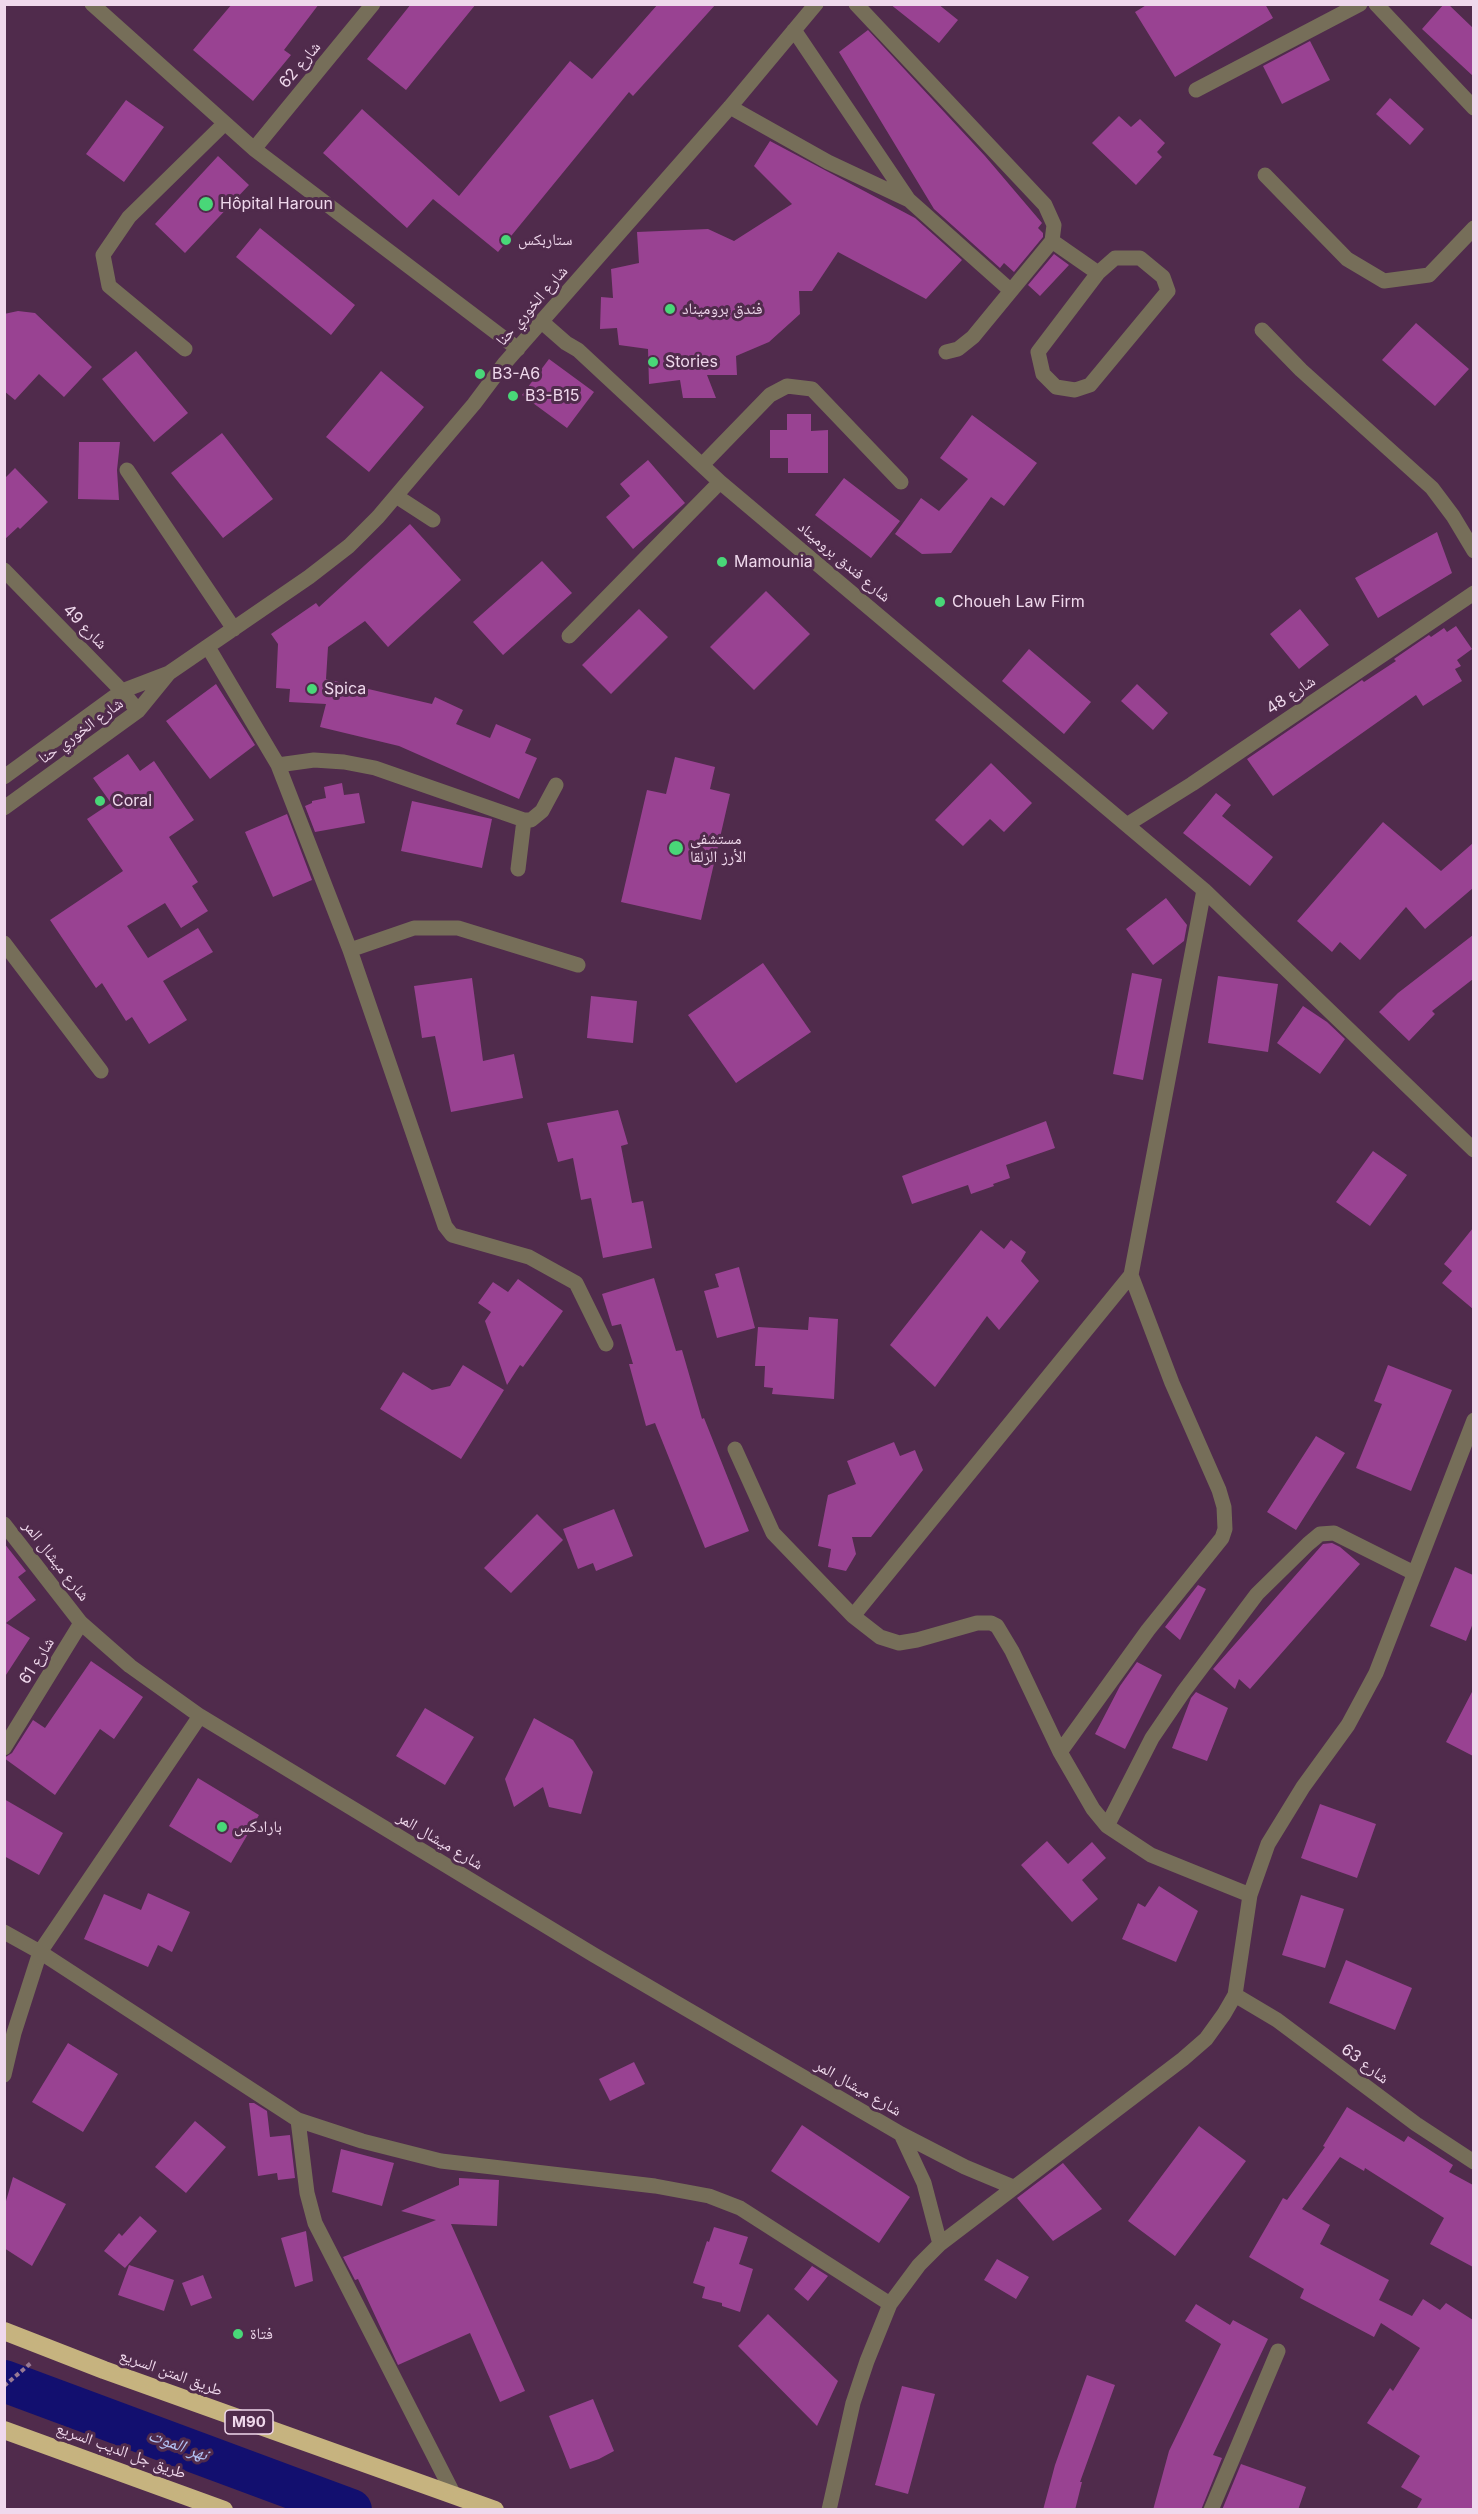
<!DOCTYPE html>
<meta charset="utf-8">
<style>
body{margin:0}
#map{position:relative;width:1478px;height:2514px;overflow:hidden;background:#502b4c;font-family:Inter,sans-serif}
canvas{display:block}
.frame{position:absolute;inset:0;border:6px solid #efd8ec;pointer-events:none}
</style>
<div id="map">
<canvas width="1478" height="2514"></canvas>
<div class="frame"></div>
</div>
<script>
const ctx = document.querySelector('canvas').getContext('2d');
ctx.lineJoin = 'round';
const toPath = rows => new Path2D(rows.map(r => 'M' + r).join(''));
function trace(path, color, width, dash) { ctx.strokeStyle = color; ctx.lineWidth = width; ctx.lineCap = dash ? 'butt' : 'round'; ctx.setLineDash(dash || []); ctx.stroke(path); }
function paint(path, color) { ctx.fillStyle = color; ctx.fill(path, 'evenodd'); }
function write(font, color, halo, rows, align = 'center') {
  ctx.font = font + ' Inter,"Noto Naskh Arabic",sans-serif'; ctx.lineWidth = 6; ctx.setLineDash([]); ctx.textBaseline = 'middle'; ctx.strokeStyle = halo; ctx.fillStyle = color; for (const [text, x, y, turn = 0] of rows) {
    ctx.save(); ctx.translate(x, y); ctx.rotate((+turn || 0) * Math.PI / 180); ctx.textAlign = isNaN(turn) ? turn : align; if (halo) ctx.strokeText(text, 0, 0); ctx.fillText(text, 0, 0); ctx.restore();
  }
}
trace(toPath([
 [4,2381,351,2510]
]), '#120f6f', 42);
paint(toPath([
 [232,4,319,4,284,50,291,55,253,101,193,50],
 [411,4,476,4,406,90,367,59],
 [658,4,716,4,633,96,629,92,498,252,433,199,407,228,323,153,362,109,459,196,570,61,592,79],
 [890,4,938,4,958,20,939,43],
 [1148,4,1265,4,1273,18,1175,77,1135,12],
 [1444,4,1448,4,1473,28,1473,76,1422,29],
 [868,30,985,156,1042,223,1038,228,1043,233,1043,237,1014,272,1004,263,1000,268,934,209,839,52],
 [1310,41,1330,80,1282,104,1263,66],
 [1390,98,1424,129,1410,145,1376,114],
 [126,100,164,127,124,182,86,154],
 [1119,116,1131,127,1140,119,1165,143,1157,152,1162,157,1136,185,1092,143],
 [770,141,915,218,962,260,926,299,838,252,812,291,799,291,800,314,769,342,736,356,737,375,707,375,716,398,683,398,680,380,649,384,648,349,619,345,617,328,600,329,601,297,613,298,611,269,639,263,637,232,708,229,734,241,792,204,754,166],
 [218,156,249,185,185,253,155,224],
 [260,228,355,305,331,335,236,257],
 [1054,254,1069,265,1040,296,1028,285],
 [18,311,35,313,92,367,64,397,39,374,15,400,4,391,4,314],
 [1416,323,1469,369,1435,406,1382,360],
 [136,351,188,413,154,442,102,379],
 [549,359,594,392,567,428,522,395],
 [381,371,424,407,369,472,326,437],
 [787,414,811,414,811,431,828,430,828,473,788,473,788,458,770,458,770,430,787,430],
 [972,415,1037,463,1004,506,991,497,951,553,922,554,895,534,921,498,939,511,968,479,940,458],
 [222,433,273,499,223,538,171,473],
 [79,442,120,442,117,470,119,500,78,499],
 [648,460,685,503,633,549,606,517,630,496,620,484],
 [15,468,48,502,20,529,18,527,4,540,4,479],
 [844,478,900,521,871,558,815,515],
 [410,524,461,580,388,647,365,621,328,647,326,679,432,704,435,697,463,710,456,724,490,738,496,724,531,739,525,753,537,758,519,799,399,746,320,727,326,704,289,702,290,689,276,688,278,644,271,634,316,603,319,607],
 [1437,532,1452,573,1378,618,1355,578],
 [542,561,572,593,503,655,473,622],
 [766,591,810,634,754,690,710,647],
 [639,609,668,637,611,694,582,665],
 [1300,609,1329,645,1299,669,1270,634],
 [1456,626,1472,649,1457,660,1461,666,1455,669,1462,681,1423,706,1416,695,1273,796,1247,759,1362,680,1364,682,1396,661,1394,659,1429,635,1431,637,1444,628,1447,632],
 [1029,649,1091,702,1064,734,1002,681],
 [216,684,255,745,210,779,166,721],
 [1137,684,1168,713,1153,730,1121,701],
 [128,754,140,771,154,761,194,820,169,837,198,882,192,886,208,911,181,928,165,903,127,926,148,958,198,928,213,952,163,981,187,1020,149,1044,132,1017,126,1021,102,983,96,988,50,920,123,871,87,819,111,803,93,778],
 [675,757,715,767,710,789,730,794,701,920,621,902,647,790,666,794],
 [991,763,1032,803,1004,832,990,819,963,846,935,820],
 [342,783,344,795,359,793,365,823,315,832,305,806,312,803,312,801,326,798,324,787],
 [1216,793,1231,805,1222,816,1273,857,1250,886,1183,833],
 [412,801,492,819,482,868,401,851],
 [287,814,312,880,273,897,245,832],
 [1383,822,1441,871,1473,843,1473,888,1425,929,1406,907,1360,960,1340,942,1332,952,1297,921],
 [1166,898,1187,925,1184,941,1153,965,1126,929],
 [1473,935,1473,979,1432,1011,1435,1014,1409,1041,1379,1012,1398,993],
 [763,963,811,1032,736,1083,688,1015],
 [1132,973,1162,979,1143,1080,1113,1074],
 [1218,976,1278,984,1268,1052,1208,1043],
 [472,978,483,1061,514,1054,523,1098,451,1112,435,1036,422,1038,414,986],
 [591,996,637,1001,633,1043,587,1038],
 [1303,1006,1327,1022,1345,1039,1320,1074,1277,1043],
 [618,1110,628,1144,621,1146,632,1203,643,1201,652,1248,603,1258,591,1198,581,1200,573,1158,558,1162,547,1123],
 [1046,1121,1055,1148,1006,1165,1010,1178,993,1184,994,1186,971,1194,968,1185,912,1204,902,1176],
 [1373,1151,1407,1175,1370,1226,1336,1202],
 [1473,1228,1473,1309,1442,1283,1452,1271,1444,1264],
 [981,1230,1004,1249,1011,1240,1026,1252,1021,1261,1039,1281,999,1330,987,1316,935,1387,890,1345],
 [739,1267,755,1328,717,1338,704,1291,719,1287,715,1274],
 [654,1278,676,1351,682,1350,702,1419,704,1418,749,1531,705,1548,655,1423,646,1426,629,1364,633,1364,621,1324,612,1326,602,1294],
 [518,1279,563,1311,523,1367,520,1365,507,1385,485,1321,491,1312,478,1303,493,1282,508,1292],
 [809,1317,838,1319,834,1399,772,1394,773,1388,764,1387,765,1366,755,1366,758,1327,808,1330],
 [463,1365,504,1390,461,1459,380,1409,403,1372,432,1390,450,1386],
 [1388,1365,1452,1390,1411,1491,1356,1468,1382,1404,1374,1401],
 [1316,1436,1345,1453,1296,1530,1267,1512],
 [894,1442,900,1456,915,1450,923,1470,871,1537,852,1537,856,1554,846,1571,828,1567,831,1549,818,1546,828,1495,856,1484,847,1461],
 [614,1509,633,1556,596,1571,593,1563,578,1569,563,1529],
 [537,1514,563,1540,511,1593,484,1568],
 [4,1543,26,1571,18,1577,36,1600,6,1623,30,1638,4,1678],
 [1332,1543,1340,1547,1360,1564,1250,1689,1239,1679,1235,1689,1213,1669,1323,1544],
 [1455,1567,1473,1575,1473,1623,1466,1641,1430,1626],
 [1198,1585,1206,1589,1180,1640,1165,1627],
 [91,1661,143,1697,114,1739,100,1729,55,1795,4,1758,12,1753,33,1720,45,1728],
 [1137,1662,1162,1675,1125,1749,1095,1734,1120,1686],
 [1473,1690,1473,1756,1446,1742],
 [1196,1692,1228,1708,1207,1761,1172,1748,1191,1698],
 [425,1708,474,1737,445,1785,396,1756],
 [534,1718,573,1740,593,1772,581,1814,549,1807,543,1787,514,1807,505,1779],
 [198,1778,259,1815,231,1863,169,1826],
 [4,1799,63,1833,39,1875,4,1856],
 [1320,1804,1376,1824,1357,1878,1301,1858],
 [1047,1841,1068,1864,1092,1842,1106,1858,1082,1880,1098,1899,1072,1922,1021,1865],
 [1159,1886,1198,1911,1176,1962,1122,1939,1138,1903,1145,1907],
 [148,1893,190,1912,172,1952,158,1945,148,1967,84,1939,104,1894,141,1910],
 [1301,1895,1344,1909,1325,1968,1282,1955],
 [1346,1960,1412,1988,1395,2030,1329,2003],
 [68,2043,118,2074,83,2132,32,2102],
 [634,2062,645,2084,610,2101,599,2079],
 [249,2103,254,2103,267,2111,270,2137,290,2135,295,2178,278,2180,277,2173,258,2176],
 [1347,2107,1404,2142,1408,2136,1453,2165,1449,2172,1473,2185,1473,2267,1430,2244,1444,2218,1365,2168,1364,2171,1340,2157,1302,2209,1330,2225,1320,2244,1389,2280,1379,2300,1412,2316,1423,2299,1440,2310,1446,2303,1473,2320,1473,2510,1416,2510,1422,2499,1401,2487,1420,2456,1367,2423,1390,2388,1393,2391,1420,2348,1381,2323,1374,2337,1300,2298,1304,2289,1249,2257,1283,2198,1287,2200,1325,2147,1323,2146],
 [195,2121,226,2147,186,2193,155,2167],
 [802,2125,910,2197,879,2243,771,2171],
 [1199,2126,1246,2161,1175,2256,1128,2221],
 [341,2149,394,2163,382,2206,332,2192],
 [1063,2163,1102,2209,1053,2241,1017,2198],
 [13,2177,66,2204,32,2266,4,2248,4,2208],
 [459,2178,499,2180,497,2226,451,2224,525,2391,500,2402,470,2333,398,2365,358,2279,355,2280,343,2257,436,2220,401,2211,459,2185],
 [140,2216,157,2231,125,2268,104,2251,119,2233,122,2236],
 [714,2227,748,2237,739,2264,753,2269,740,2312,722,2306,722,2303,702,2298,705,2287,693,2283,707,2241,709,2242],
 [306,2231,313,2281,295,2287,281,2238],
 [997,2259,1029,2277,1016,2299,984,2280],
 [129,2265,174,2280,164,2311,118,2295],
 [812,2266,828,2276,808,2301,794,2289],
 [203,2275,212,2298,191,2306,182,2283],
 [1196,2304,1230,2325,1233,2320,1268,2339,1213,2455,1222,2458,1201,2510,1153,2510,1169,2451,1221,2344,1185,2321],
 [768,2314,838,2381,817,2426,738,2346],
 [1087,2375,1115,2385,1080,2482,1082,2482,1075,2510,1043,2510,1055,2465],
 [902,2386,935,2394,908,2494,875,2485],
 [593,2399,614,2451,599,2459,570,2469,549,2416],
 [1241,2464,1306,2487,1298,2510,1222,2510]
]), '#994292');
trace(toPath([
 [4,2386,31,2363]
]), '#987994', 4, [4.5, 3]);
trace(toPath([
 [92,4,254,149,518,349],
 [856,4,1045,205,1054,225,1052,241,973,337,958,349,946,352],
 [1376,4,1474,108],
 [794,30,908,199],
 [1196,90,1360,4],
 [730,107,828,162,909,200,1010,290],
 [254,149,373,4],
 [1265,175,1347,259,1384,281,1429,275,1474,228],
 [1052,241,1098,273],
 [1115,258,1140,258,1163,277,1168,291,1090,385,1075,390,1056,387,1043,374,1038,352,1098,273,1115,258],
 [542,322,566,343,578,350,720,482,1204,890,1474,1150],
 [1262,330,1301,370,1432,488,1453,516,1474,551],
 [185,349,109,286,103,255,129,217,225,123],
 [702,465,770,395,787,386,812,389,901,482],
 [127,470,234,629],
 [396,496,433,520],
 [4,570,122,691,138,711],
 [569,636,720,482],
 [208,647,278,765,350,950,445,1226,452,1235,529,1257,576,1283,606,1344],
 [278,765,314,760,344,762,375,768,524,820,531,820,542,811,556,785],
 [4,777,122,691,169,673,309,577,349,546,378,517,474,404,504,364,730,107,816,4],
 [4,808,138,711,169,673],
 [1128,824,1192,784,1474,593],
 [518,869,524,820],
 [4,943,101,1071],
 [350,950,414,928,458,928,578,965],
 [735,1449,773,1533,853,1616,880,1637,899,1643,917,1640,977,1623,991,1623,997,1626,1012,1651,1060,1752,1093,1809,1107,1826,1151,1855,1250,1895],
 [4,1524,81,1623,130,1666,200,1716,594,1955,901,2134,965,2167,1013,2187],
 [853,1616,1131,1275],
 [4,1748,81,1623],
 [1060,1752,1148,1630,1222,1538,1225,1529,1224,1507,1219,1490,1172,1383,1131,1275,1204,890],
 [1107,1826,1152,1738,1184,1691,1257,1594,1308,1544,1320,1534,1334,1533,1414,1573],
 [4,1932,40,1952,298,2120,362,2141,441,2161,655,2186,709,2196,740,2208,890,2304],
 [1235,1995,1277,2020,1416,2124,1474,2162],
 [4,2075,14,2033,40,1952,200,1716],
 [298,2120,307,2193,315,2223,454,2495],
 [901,2134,924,2183,940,2244],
 [829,2510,853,2403,867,2361,890,2304,919,2265,940,2244,1183,2059,1206,2039,1224,2014,1235,1995,1250,1895,1268,1844,1303,1787,1348,1725,1376,1673,1474,1420],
 [1211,2510,1278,2351]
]), '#766e59', 15);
trace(toPath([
 [4,2331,104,2370,495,2510],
 [4,2430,224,2510]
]), '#c6b37f', 18);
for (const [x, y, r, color] of [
 [206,204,8,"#49d778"],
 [506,240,6,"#49d778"],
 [670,309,6,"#49d778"],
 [653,362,6,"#49d778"],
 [480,374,6,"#49d778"],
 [513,396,6,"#49d778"],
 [722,562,6,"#49d778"],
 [940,602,6,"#49d778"],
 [312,689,6,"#49d778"],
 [100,801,6,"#49d778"],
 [676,848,8,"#49d778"],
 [222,1827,6,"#49d778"],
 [238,2334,6,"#49d778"]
]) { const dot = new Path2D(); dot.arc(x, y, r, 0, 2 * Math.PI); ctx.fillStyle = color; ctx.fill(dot); trace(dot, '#502b4c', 2); }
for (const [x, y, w] of [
 [249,2422,48]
]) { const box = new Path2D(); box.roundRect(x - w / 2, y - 12, w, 24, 4.5); ctx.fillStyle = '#502b4c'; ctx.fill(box); trace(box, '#efd8ec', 1.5); }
write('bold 15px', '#efd8ec', null, [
 ["M90",249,2422]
]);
write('16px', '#efd8ec', '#502b4c', [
 ["شارع 62",300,65,-50],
 ["شارع الخوري حنا",532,306,-49],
 ["شارع فندق بروميناد",844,562,40],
 ["شارع 49",85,627,46],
 ["شارع 48",1291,695,-34],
 ["شارع الخوري حنا",81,731,-36],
 ["شارع ميشال المر",56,1561,52],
 ["شارع 61",37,1661,-58],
 ["شارع ميشال المر",440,1841,31],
 ["شارع 63",1365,2064,37],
 ["شارع ميشال المر",858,2088,30],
 ["طريق المتن السريع",171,2373,20],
 ["طريق جل الديب السريع",121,2451,20]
]);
write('16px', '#efd8ec', '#502b4c', [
 ["Hôpital Haroun",220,204],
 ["ستاربكس",518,240],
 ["فندق بروميناد",682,309],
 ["Stories",665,362],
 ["B3-A6",492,374],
 ["B3-B15",525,396],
 ["Mamounia",734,562],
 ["Choueh Law Firm",952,602],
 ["Spica",324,689],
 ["Coral",112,801],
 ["مستشفى",690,839],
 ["الأرز الزلقا",690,857],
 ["بارادكس",234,1827],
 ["فتاة",250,2334]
], 'left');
write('italic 18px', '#b2c2f4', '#502b4c', [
 ["نهر الموت",178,2445,20]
]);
</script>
